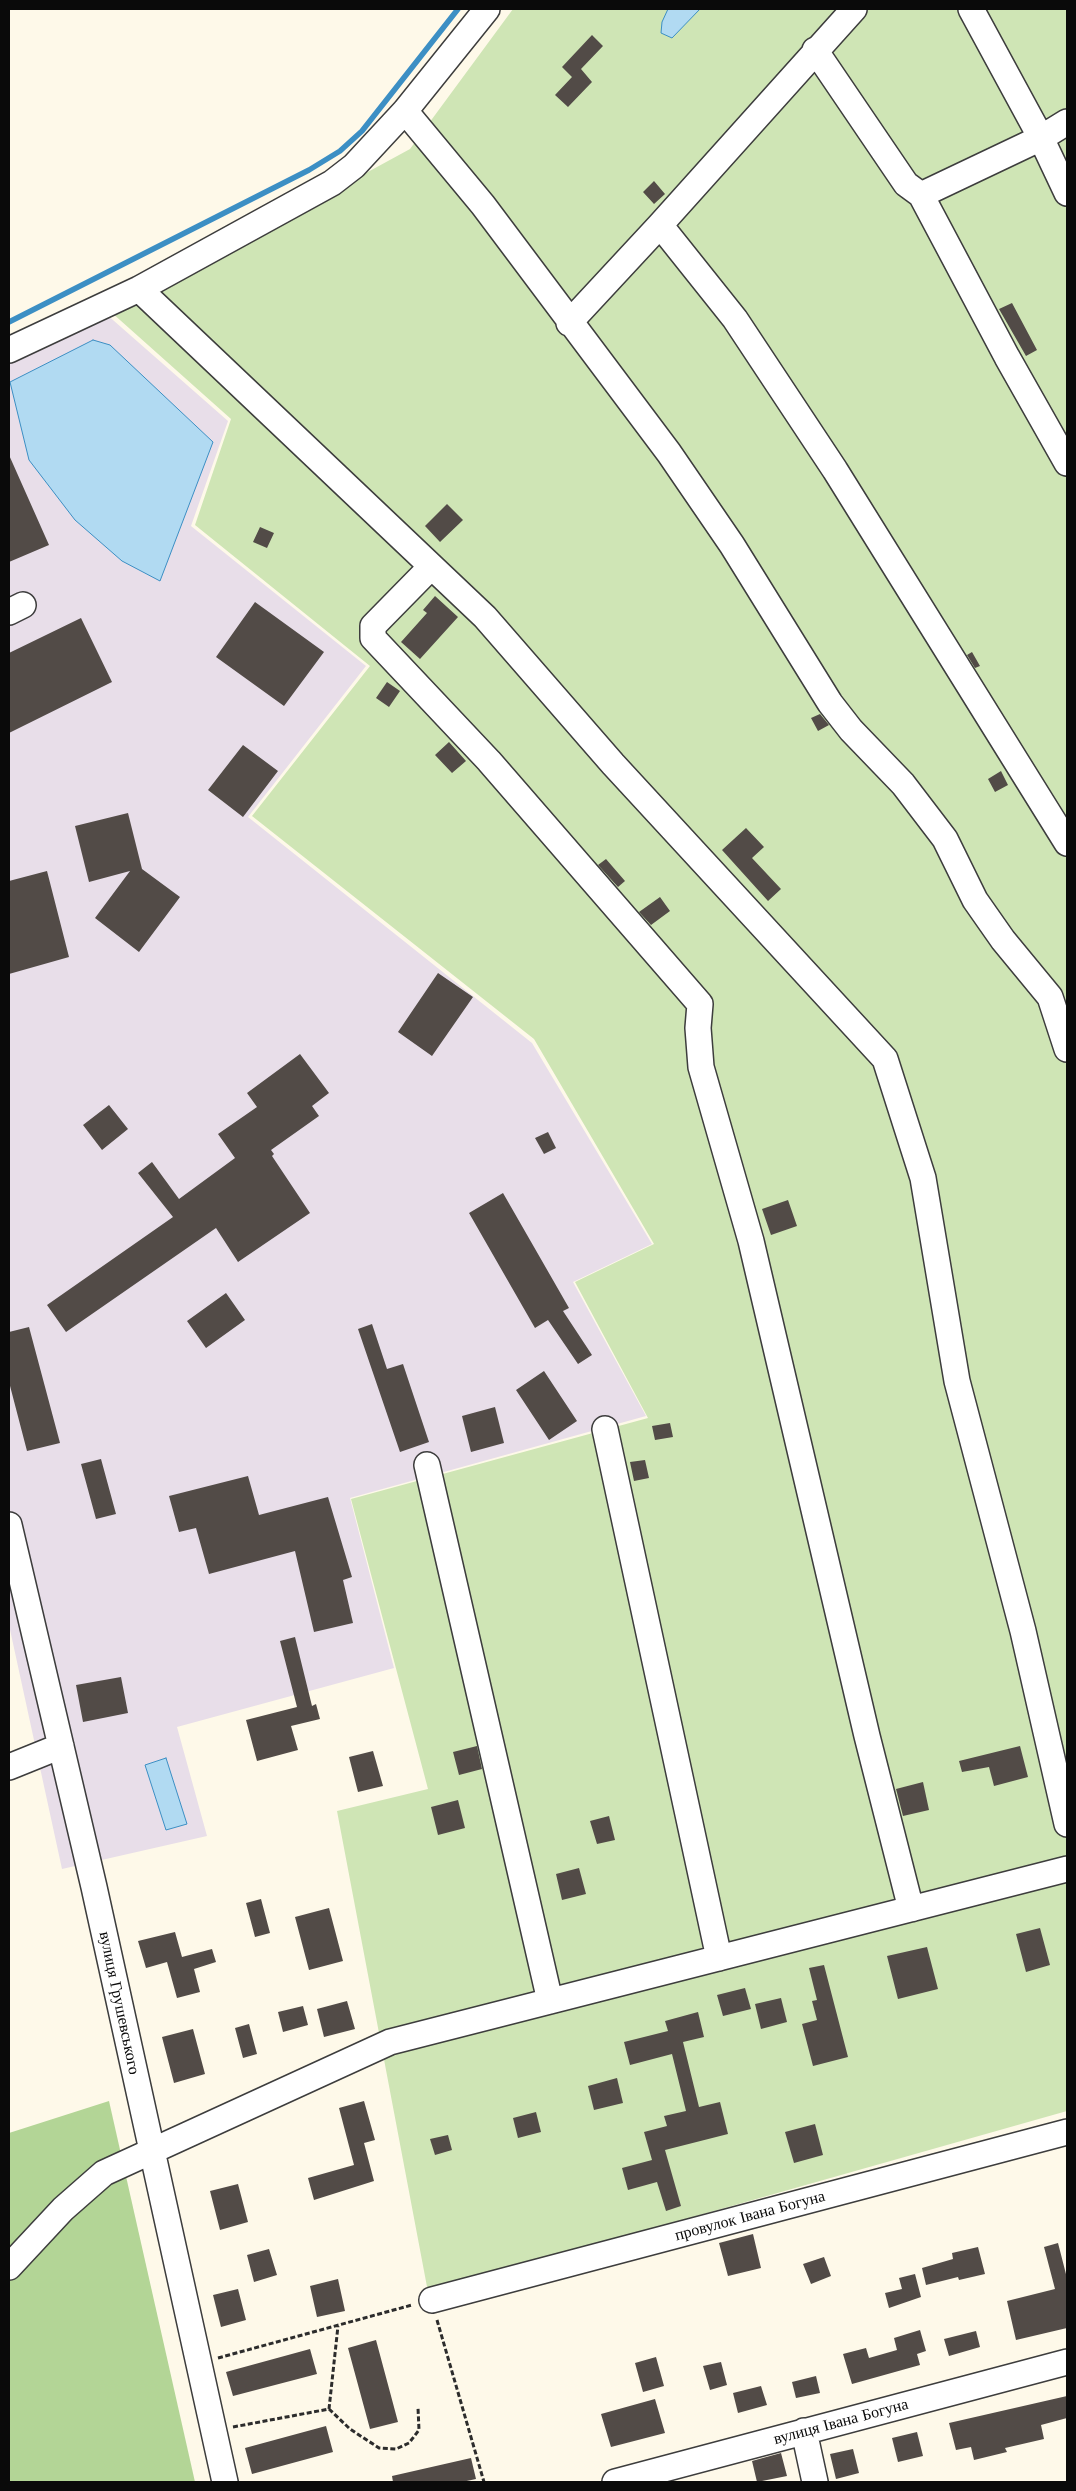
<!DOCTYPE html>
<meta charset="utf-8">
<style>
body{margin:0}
#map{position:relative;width:1076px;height:2491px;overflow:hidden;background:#fef9e9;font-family:"Libre Baskerville",serif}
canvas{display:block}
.frame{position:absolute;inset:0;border:10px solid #0a0a0a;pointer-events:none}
</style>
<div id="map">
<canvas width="1076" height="2491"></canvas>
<div class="frame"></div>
</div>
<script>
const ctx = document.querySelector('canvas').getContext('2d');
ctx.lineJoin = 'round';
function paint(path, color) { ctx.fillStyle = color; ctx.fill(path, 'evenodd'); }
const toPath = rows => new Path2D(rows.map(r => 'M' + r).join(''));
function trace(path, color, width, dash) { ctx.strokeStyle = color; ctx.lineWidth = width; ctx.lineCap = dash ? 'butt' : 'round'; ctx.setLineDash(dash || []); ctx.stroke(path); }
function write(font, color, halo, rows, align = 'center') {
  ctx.font = font + ' "Libre Baskerville",serif'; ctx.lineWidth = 5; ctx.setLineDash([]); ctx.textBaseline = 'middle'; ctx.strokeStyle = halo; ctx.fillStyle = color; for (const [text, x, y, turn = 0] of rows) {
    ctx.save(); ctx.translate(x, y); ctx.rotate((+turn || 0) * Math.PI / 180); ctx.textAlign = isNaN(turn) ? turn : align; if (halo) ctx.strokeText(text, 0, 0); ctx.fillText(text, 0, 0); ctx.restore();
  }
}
paint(toPath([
 [105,313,228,421,191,526,366,666,248,817,532,1043,652,1244,573,1282,646,1416,350,1498,394,1668,177,1727,207,1836,62,1869,9,1625,9,361]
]), '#e8dee9');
paint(toPath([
 [513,9,1067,9,1067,2111,428,2292,337,1811,428,1789,351,1499,648,1418,575,1282,654,1244,534,1039,252,816,370,666,195,525,231,419,111,312,410,149]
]), '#cfe5b5');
paint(toPath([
 [109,2101,195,2482,9,2482,9,2133]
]), '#b3d596');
const water = toPath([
 [668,9,700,9,672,38,661,33,662,22,668,9],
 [93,340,110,345,213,442,160,581,122,561,75,520,29,460,10,382,93,340],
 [166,1758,187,1824,166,1830,145,1765,166,1758]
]);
paint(water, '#b1daf2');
trace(water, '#3c8fc4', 1);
trace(toPath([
 [9,322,309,170,340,151,362,131,458,9]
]), '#3c8fc4', 5.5);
paint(toPath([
 [592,35,603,46,581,69,592,82,568,107,555,95,572,77,562,67],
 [654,181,665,194,654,204,643,192],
 [1012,303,1037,350,1026,356,999,309],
 [9,455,49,545,9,562],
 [447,504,463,520,440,542,425,526],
 [260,527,274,533,267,548,253,542],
 [435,596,458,617,420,659,401,642,427,613,423,610],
 [255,602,324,652,284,706,216,657],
 [81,618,112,682,9,733,9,653],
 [972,652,980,666,975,668,967,655],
 [387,682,400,691,389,707,376,698],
 [820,714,829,725,818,731,811,718],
 [449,742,466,761,452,773,435,755],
 [243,745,278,771,243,817,208,790],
 [1001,771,1008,785,995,792,988,779],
 [128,813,142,869,180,897,139,952,95,918,130,871,89,882,75,826],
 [746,828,764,847,752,858,781,889,768,901,722,850],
 [606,859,625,881,618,887,598,865],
 [47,871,69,957,9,974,9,881],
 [660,897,670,911,651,925,639,912],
 [438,973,473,997,432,1056,398,1032],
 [300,1054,329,1093,312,1106,319,1116,271,1150,274,1154,272,1156,310,1213,238,1262,216,1228,66,1332,47,1305,173,1217,138,1173,152,1162,179,1199,235,1158,218,1134,257,1107,247,1093],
 [109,1105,128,1129,102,1150,83,1125],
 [548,1132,556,1148,544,1154,535,1138],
 [503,1193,569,1308,563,1311,592,1355,578,1364,548,1320,535,1328,469,1213],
 [788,1200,797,1226,771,1235,762,1209],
 [226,1293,245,1320,206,1348,187,1321],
 [372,1324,387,1369,403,1364,429,1442,400,1452,358,1329],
 [29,1327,60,1443,27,1451,9,1382,9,1332],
 [544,1371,577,1421,549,1440,516,1390],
 [495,1407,504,1443,471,1452,462,1416],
 [670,1423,673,1437,655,1440,652,1426],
 [101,1459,116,1514,96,1519,81,1464],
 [645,1460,649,1478,634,1481,630,1462],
 [248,1476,259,1515,328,1497,352,1577,343,1580,353,1623,314,1632,295,1551,209,1574,196,1528,179,1532,169,1496],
 [295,1637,312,1706,316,1704,320,1719,291,1726,298,1750,257,1761,246,1720,297,1707,280,1641],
 [121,1677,128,1713,83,1722,76,1685],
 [477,1746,482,1769,459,1775,453,1752],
 [1020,1746,1028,1777,994,1786,989,1767,962,1772,959,1761],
 [373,1751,383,1786,358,1792,349,1757],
 [923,1782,929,1810,903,1816,896,1789],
 [458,1800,465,1828,438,1835,431,1807],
 [609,1816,615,1840,597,1844,590,1821],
 [579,1868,586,1894,562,1900,556,1874],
 [261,1899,270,1933,255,1937,246,1903],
 [329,1908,343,1961,309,1970,295,1917],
 [1040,1928,1050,1965,1026,1972,1016,1934],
 [175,1932,182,1957,212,1949,216,1962,194,1969,200,1992,177,1998,167,1962,146,1968,138,1941],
 [927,1947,938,1989,898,1999,887,1956],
 [824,1965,848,2057,813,2066,802,2024,817,2020,812,2001,817,2000,809,1968],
 [745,1988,751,2009,723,2016,717,1995],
 [781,1998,787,2022,761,2029,755,2004],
 [347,2001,355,2029,324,2037,317,2009],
 [303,2006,308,2025,283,2032,278,2012],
 [698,2012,704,2037,683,2042,699,2107,720,2102,728,2134,665,2150,681,2206,666,2211,657,2182,628,2190,622,2168,652,2160,644,2132,667,2126,664,2116,686,2111,672,2054,630,2065,624,2042,668,2031,665,2021],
 [249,2024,257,2054,243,2058,235,2028],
 [193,2029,205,2074,174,2083,162,2037],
 [617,2078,623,2103,594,2110,588,2086],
 [364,2101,375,2140,364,2143,374,2181,314,2200,308,2178,354,2165,339,2108],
 [536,2112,541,2132,518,2138,513,2118],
 [815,2124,823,2155,794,2163,785,2132],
 [448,2135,452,2150,435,2155,430,2139],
 [238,2184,248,2222,220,2230,210,2191],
 [753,2234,761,2268,728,2276,719,2243],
 [1058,2243,1067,2278,1067,2328,1016,2340,1007,2301,1055,2289,1044,2247],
 [978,2247,985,2274,959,2280,958,2277,926,2285,922,2268,953,2259,952,2253],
 [269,2249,277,2275,254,2282,247,2255],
 [824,2257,831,2276,811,2284,803,2264],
 [915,2274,921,2297,889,2308,885,2293,902,2289,899,2278],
 [338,2279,345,2311,317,2317,310,2286],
 [238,2289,246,2320,221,2327,213,2295],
 [920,2330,926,2351,917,2354,920,2365,852,2384,843,2354,866,2348,869,2358,897,2350,894,2338],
 [976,2331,980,2347,949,2356,944,2339],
 [376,2340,398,2422,370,2429,348,2348],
 [310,2349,317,2374,233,2396,226,2372],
 [656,2357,664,2386,643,2392,635,2363],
 [721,2362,727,2385,710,2390,703,2366],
 [816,2376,820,2393,796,2398,792,2382],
 [761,2386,767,2405,738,2413,733,2393],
 [1067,2396,1067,2418,1041,2425,1044,2439,1005,2448,1007,2452,974,2460,971,2447,956,2450,949,2423],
 [655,2399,665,2433,611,2447,601,2414],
 [326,2426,333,2452,252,2474,245,2448],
 [917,2432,923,2456,898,2462,892,2438],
 [853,2449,859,2473,836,2479,830,2454],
 [781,2453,787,2476,757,2482,752,2461],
 [471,2458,476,2479,462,2482,393,2482,392,2476]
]), '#524b47');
const minor = toPath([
 [971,9,1041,138,1067,193],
 [815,50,906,184,921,195],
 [405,111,483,205,669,453,732,545,830,703,851,730,903,784,945,839,975,900,1003,940,1050,997,1067,1049],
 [1067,122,1041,138,921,195,1007,357,1067,463],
 [660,225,735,319,835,470,1067,843],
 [139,289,485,617,613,764,885,1059,923,1178,957,1381,1023,1631,1067,1824],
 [569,323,660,225,854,9],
 [9,350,139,289,332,183,354,166,405,111,487,9],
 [426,572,373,626,373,638,489,761,700,1004,698,1028,701,1067,751,1241,867,1736,911,1909],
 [9,612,23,605],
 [605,1429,719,1958],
 [427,1465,550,2001],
 [9,1525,94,1887,225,2482],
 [9,1767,61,1746],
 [9,2267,63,2209,104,2173,390,2042,1067,1869],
 [432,2300,1067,2132],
 [804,2431,815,2482],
 [615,2482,1067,2362]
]);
trace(minor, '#3d3d3d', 28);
trace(toPath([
 [437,2320,484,2482],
 [218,2358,412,2305],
 [329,2409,350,2429,379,2448,396,2449,409,2443,419,2430,418,2408],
 [233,2427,329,2409,338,2326]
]), '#2c2c2c', 3, [5, 2.5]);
trace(minor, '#fff', 25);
write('16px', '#0a0a0a', '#fff', [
 ["вулиця Грушевського",119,2003,78],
 ["провулок Івана Богуна",750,2216,-15],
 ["вулиця Івана Богуна",841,2422,-15]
]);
</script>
